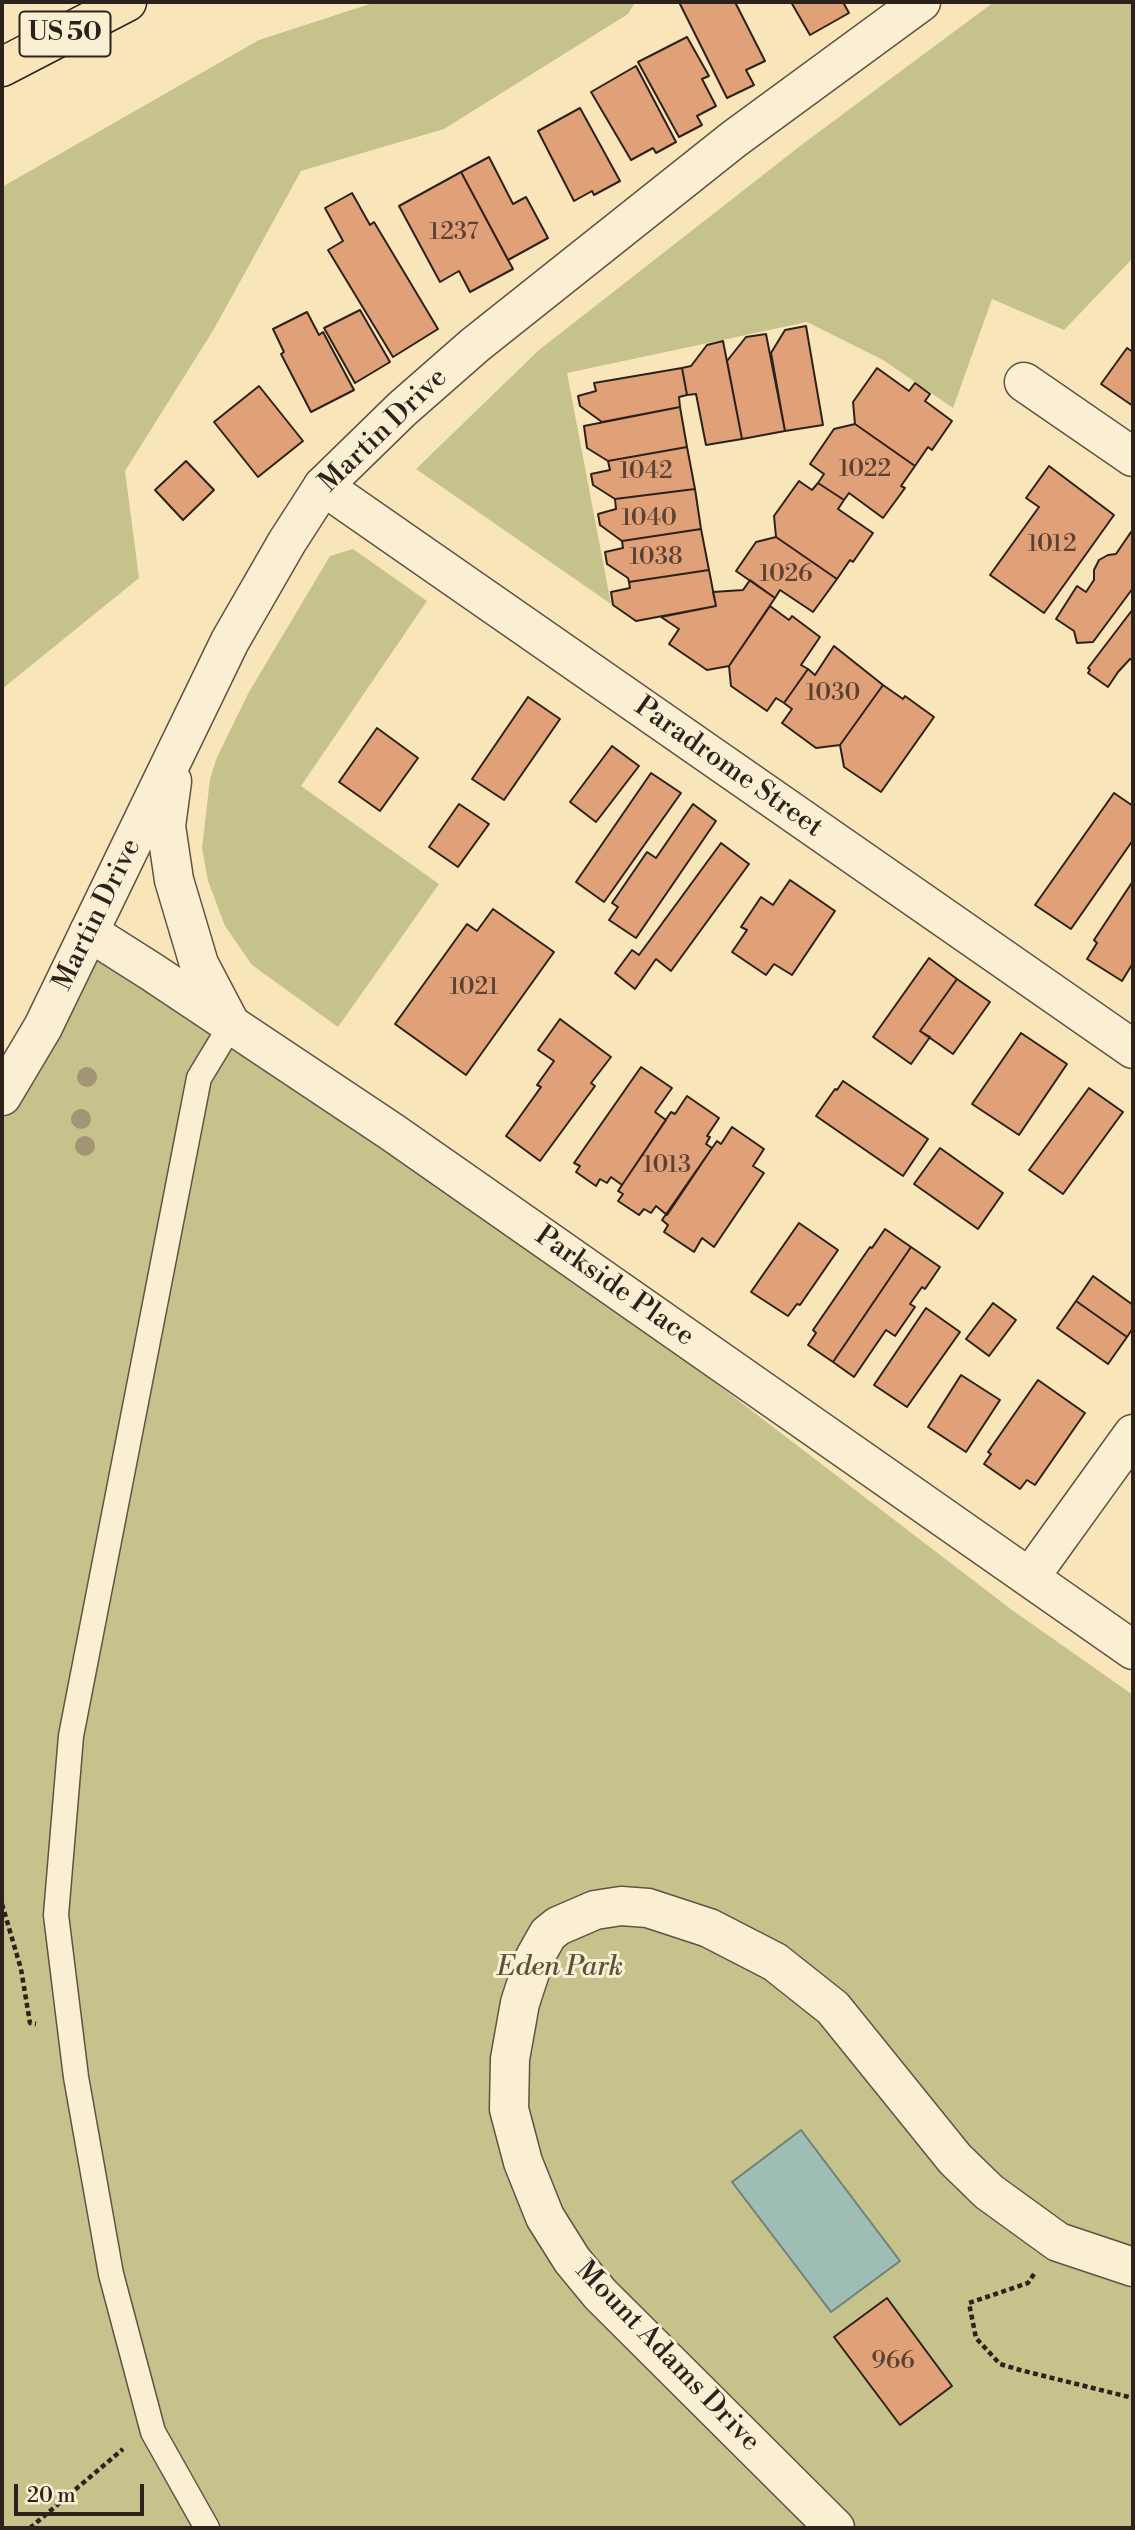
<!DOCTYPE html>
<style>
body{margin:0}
#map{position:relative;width:1135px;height:2530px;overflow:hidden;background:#f8e6ba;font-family:"Libre Bodoni",serif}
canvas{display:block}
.frame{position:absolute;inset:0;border:4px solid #2d211c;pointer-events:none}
.scale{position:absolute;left:14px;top:2484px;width:130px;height:32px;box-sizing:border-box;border:4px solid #2d211c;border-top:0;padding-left:9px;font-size:21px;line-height:24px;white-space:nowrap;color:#2d211c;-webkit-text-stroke:5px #faefd2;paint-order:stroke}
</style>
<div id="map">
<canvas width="1135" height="2530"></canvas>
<div class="frame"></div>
<div class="scale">20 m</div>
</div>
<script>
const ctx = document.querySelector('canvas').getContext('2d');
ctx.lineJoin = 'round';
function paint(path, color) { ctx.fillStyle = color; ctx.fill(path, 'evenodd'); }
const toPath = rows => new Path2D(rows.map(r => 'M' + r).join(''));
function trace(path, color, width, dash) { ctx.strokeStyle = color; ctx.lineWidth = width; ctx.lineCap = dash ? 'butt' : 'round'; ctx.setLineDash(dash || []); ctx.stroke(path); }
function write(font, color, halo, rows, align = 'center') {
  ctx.font = font + ' "Libre Bodoni",serif'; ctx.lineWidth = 6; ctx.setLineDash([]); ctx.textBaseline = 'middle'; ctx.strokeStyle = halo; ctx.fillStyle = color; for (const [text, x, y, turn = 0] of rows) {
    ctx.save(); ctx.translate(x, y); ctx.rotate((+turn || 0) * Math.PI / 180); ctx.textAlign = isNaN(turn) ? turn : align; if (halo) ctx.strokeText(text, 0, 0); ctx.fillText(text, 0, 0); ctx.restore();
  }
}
paint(toPath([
 [376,2,635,2,628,14,444,129,301,171,214,329,125,471,139,578,2,689,2,187,259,40],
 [994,2,1133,2,1133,258,1064,330,992,299,953,408,883,360,807,322,567,373,611,604,416,469,539,350,804,143],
 [353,549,427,601,301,786,439,884,338,1027,252,965,225,926,208,881,202,848,210,779,217,757,249,692,330,556],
 [89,932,363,1113,1012,1610,1133,1695,1133,2528,2,2528,2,1082]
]), '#c5c38b');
const water = toPath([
 [801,2130,900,2261,831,2312,732,2182,801,2130]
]);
paint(water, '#9ebeb5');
trace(water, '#717f78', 2);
const building = toPath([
 [679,2,735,2,765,61,746,70,754,85,727,98,679,2],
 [791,2,843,2,849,13,810,35,791,2],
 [687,37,709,76,702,79,716,106,697,116,702,125,679,137,638,62,687,37],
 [636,66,676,142,656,153,653,148,631,160,591,92,636,66],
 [580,108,620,181,594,195,592,191,574,201,538,131,580,108],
 [489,157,513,204,526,197,548,238,508,260,461,172,489,157],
 [461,172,513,269,470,292,459,271,440,282,399,206,461,172],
 [352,193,370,225,374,222,438,329,393,357,328,250,343,241,325,208,352,193],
 [360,310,390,362,355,383,324,328,360,310],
 [307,312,319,335,323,332,354,390,311,412,281,354,284,352,273,329,307,312],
 [806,326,823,425,785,431,771,353,785,330,806,326],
 [766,334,785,431,742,439,727,361,746,337,766,334],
 [723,341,742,439,706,445,696,394,687,395,682,368,691,366,707,345,723,341],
 [1127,348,1133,352,1133,406,1101,384,1127,348],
 [682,368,687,395,679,397,680,407,602,422,580,406,578,396,596,391,594,383,682,368],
 [877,368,909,391,915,383,930,394,925,401,952,421,932,450,928,447,915,466,855,424,853,402,877,368],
 [259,386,303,441,258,477,214,422,259,386],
 [680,407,687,447,608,461,587,448,584,426,680,407],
 [855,424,915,466,901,486,905,488,883,518,849,493,844,500,818,483,824,474,810,464,834,429,855,424],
 [687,447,695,489,615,499,593,485,591,474,610,470,608,461,687,447],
 [186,461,214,490,183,520,155,490,186,461],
 [1049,466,1114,515,1044,613,990,575,1039,507,1026,498,1049,466],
 [799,481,812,490,818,483,844,500,838,509,873,533,853,562,850,560,837,579,776,537,774,516,799,481],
 [695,489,701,529,622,541,600,525,598,514,616,509,615,499,695,489],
 [701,529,709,570,629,582,628,578,607,564,605,552,623,548,622,541,701,529],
 [1131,532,1133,533,1133,588,1093,642,1077,643,1074,631,1056,619,1077,586,1086,592,1094,580,1094,570,1099,560,1108,555,1116,554,1131,532],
 [776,537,837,579,813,612,780,590,775,598,736,571,756,542,776,537],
 [709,570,716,606,636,621,613,605,611,592,630,588,629,582,709,570],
 [750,580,775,598,729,666,707,670,669,644,679,629,661,617,716,606,713,592,743,590,750,580],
 [770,606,789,620,792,616,820,637,801,665,808,669,784,703,776,698,767,711,731,686,729,666,770,606],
 [1133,609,1133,660,1130,659,1118,672,1108,687,1088,673,1090,670,1088,668,1133,609],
 [834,646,883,685,840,745,816,748,782,723,792,709,784,703,808,669,815,675,834,646],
 [883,685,903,699,905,696,934,717,881,792,844,767,840,745,883,685],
 [528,697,560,719,504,800,472,779,528,697],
 [377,728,418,758,380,811,339,782,377,728],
 [612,746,639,766,596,822,570,802,612,746],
 [651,773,681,793,604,902,576,882,651,773],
 [1114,793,1133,806,1133,840,1071,929,1035,905,1114,793],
 [459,804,489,824,458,867,429,847,459,804],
 [693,804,716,821,636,938,609,920,618,907,612,903,647,852,656,858,693,804],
 [721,843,749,864,671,971,656,959,635,989,615,973,632,950,639,955,721,843],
 [790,880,835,911,792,975,774,964,766,975,732,952,747,930,741,927,761,897,773,905,790,880],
 [1133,881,1133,963,1122,981,1087,959,1097,943,1094,940,1133,881],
 [493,909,554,952,466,1075,395,1024,467,924,477,931,493,909],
 [929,958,957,979,920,1031,930,1037,911,1064,873,1037,929,958],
 [957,979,990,1002,953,1054,920,1031,957,979],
 [560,1019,611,1057,591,1083,595,1086,540,1161,506,1136,541,1087,537,1085,554,1061,538,1050,560,1019],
 [1021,1033,1067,1064,1019,1135,972,1104,1021,1033],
 [641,1067,672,1088,655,1112,666,1120,622,1185,611,1177,607,1183,600,1179,596,1186,576,1172,580,1166,574,1163,641,1067],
 [843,1081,928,1139,903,1176,816,1116,835,1089,837,1090,843,1081],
 [1089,1088,1123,1112,1063,1194,1029,1170,1089,1088],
 [687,1096,719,1118,707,1136,710,1137,706,1144,712,1148,667,1215,656,1206,651,1213,644,1209,639,1215,618,1201,623,1194,618,1191,671,1112,675,1114,687,1096],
 [732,1127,764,1149,753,1166,764,1173,714,1247,702,1238,694,1252,664,1232,668,1225,662,1220,717,1141,721,1144,732,1127],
 [940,1148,1003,1193,978,1229,914,1184,940,1148],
 [799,1223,838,1250,800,1305,797,1304,788,1316,751,1292,799,1223],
 [885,1229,911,1247,833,1362,808,1345,816,1333,813,1330,870,1247,872,1248,885,1229],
 [911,1247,940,1267,925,1289,922,1287,910,1304,915,1307,895,1336,886,1330,854,1377,833,1362,911,1247],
 [1093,1276,1133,1305,1133,1328,1127,1337,1076,1301,1093,1276],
 [1076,1301,1127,1337,1108,1364,1057,1328,1076,1301],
 [993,1303,1016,1320,989,1356,966,1339,993,1303],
 [926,1308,960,1332,907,1407,874,1385,926,1308],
 [961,1375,1000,1400,966,1452,928,1427,961,1375],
 [1038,1380,1085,1413,1035,1485,1027,1480,1020,1489,984,1464,991,1454,988,1452,1038,1380],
 [887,2298,952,2386,900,2425,834,2337,887,2298]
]);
paint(building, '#e0a078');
trace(building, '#2d211c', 2);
const service = toPath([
 [207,2528,153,2432,111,2274,76,2077,56,1915,71,1736,199,1078,231,1025]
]);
const minor = toPath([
 [1024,382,1133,457],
 [323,486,1133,1049],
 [89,932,152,972,392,1132,1133,1650],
 [1030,1577,1133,1434],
 [835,2528,600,2294,572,2260,545,2217,523,2162,509,2109,510,2059,520,2003,535,1957,548,1934,558,1926,595,1910,621,1906,648,1908,709,1928,775,1962,833,2008,955,2159,989,2192,1058,2242,1133,2267]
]);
const tertiary = toPath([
 [172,781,166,826,174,880,199,964,231,1025],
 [2,1096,43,1027,230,641,287,542,323,486,402,409,475,345,734,139,921,2]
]);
const trunk = toPath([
 [2,67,127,2]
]);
trace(service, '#605244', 27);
trace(minor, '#605244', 41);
trace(tertiary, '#605244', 41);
trace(trunk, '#2d211c', 41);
trace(toPath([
 [2,1904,21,1969,30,2023,36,2024],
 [1034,2274,1028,2283,969,2303,976,2338,1000,2364,1020,2370,1133,2398],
 [30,2528,123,2449]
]), '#2d211c', 4.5, [5, 3.5]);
trace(service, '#faefd2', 24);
trace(minor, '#faefd2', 38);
trace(tertiary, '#faefd2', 38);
trace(trunk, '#f8e6ba', 38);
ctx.fillStyle = '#a29575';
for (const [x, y] of [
 [87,1077],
 [81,1119],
 [85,1146]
]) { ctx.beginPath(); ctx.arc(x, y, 10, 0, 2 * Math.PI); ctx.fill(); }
write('24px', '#5a4133', null, [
 ["1237",454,233],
 ["1022",865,470],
 ["1042",646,472],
 ["1040",649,519],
 ["1012",1052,545],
 ["1038",656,558],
 ["1026",786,575],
 ["1030",833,694],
 ["1021",474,988],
 ["1013",667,1166],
 ["966",893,2362]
]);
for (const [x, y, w] of [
 [65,34,91]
]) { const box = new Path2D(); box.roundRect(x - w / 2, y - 22.5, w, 45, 5); ctx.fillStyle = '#faefd2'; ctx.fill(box); trace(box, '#2d211c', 2); }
write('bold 26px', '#2d211c', null, [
 ["US 50",65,34]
]);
write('28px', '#2d211c', '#faefd2', [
 ["Martin Drive",384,431,-44],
 ["Paradrome Street",728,768,35],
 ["Martin Drive",98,915,-64],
 ["Parkside Place",614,1287,35],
 ["Mount Adams Drive",667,2357,46]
]);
write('italic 28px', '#5b523d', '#faefd2', [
 ["Eden Park",560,1968]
]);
</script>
